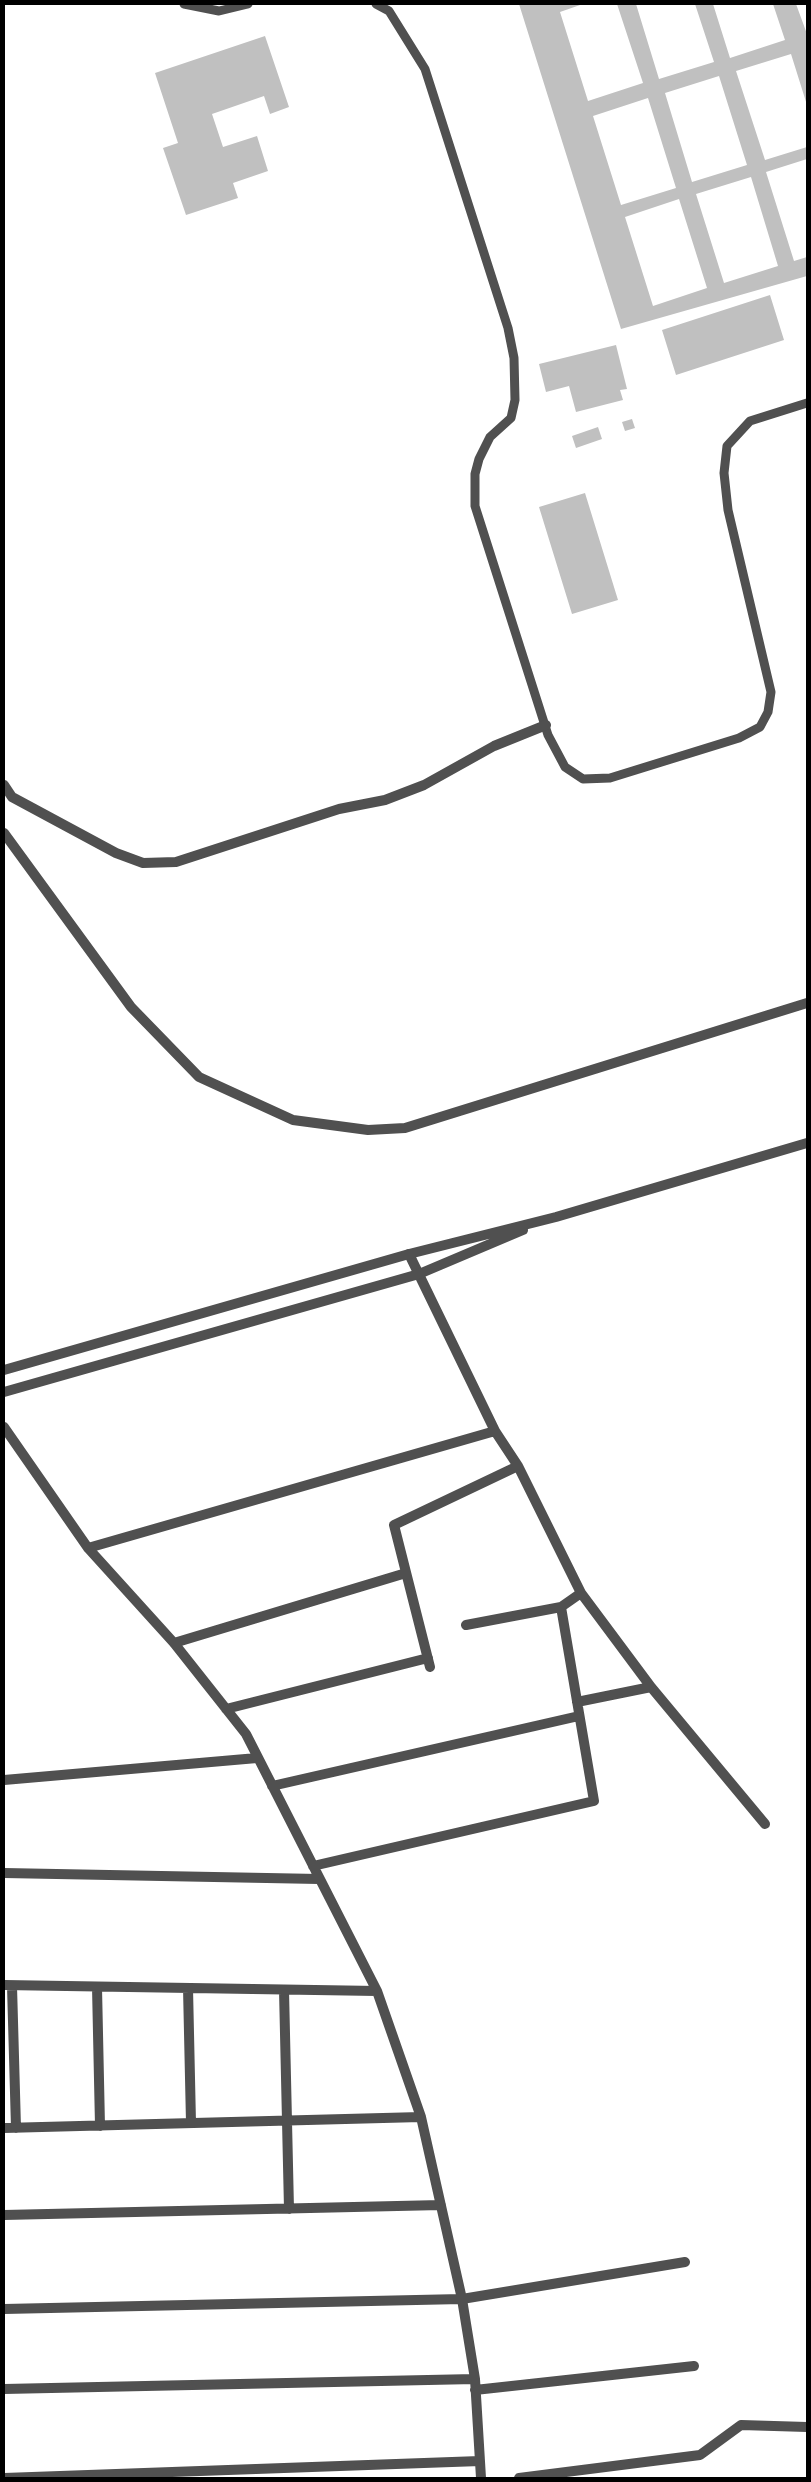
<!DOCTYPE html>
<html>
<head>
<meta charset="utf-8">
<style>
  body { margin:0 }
  #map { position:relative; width:811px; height:2482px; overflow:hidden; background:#fff; font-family:Signika,sans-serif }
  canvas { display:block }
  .frame { position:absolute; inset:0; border:5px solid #000; pointer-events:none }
</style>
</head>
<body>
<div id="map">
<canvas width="811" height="2482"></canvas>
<div class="frame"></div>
</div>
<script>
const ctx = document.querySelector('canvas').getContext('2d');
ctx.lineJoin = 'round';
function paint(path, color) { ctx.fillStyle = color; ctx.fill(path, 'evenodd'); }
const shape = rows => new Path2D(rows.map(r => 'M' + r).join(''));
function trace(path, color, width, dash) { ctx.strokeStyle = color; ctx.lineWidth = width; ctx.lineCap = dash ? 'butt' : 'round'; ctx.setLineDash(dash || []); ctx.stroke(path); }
paint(shape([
  [519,4,583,4,560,12,588,101,643,83,617,4,636,4,659,79,714,62,695,4,713,4,730,58,785,40,773,4,796,4,807,34,807,105,791,54,736,71,765,160,807,147,807,159,766,172,794,261,807,257,807,276,621,329],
  [719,76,747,165,692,182,665,93],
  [648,98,676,188,621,205,593,116],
  [751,177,778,266,724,283,696,194],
  [679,199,707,288,653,306,625,217],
  [265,36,289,107,270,114,264,96,212,114,223,147,257,136,268,171,233,183,238,198,186,215,163,148,178,143,155,73],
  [770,295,784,340,676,375,662,330],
  [616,345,627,389,620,390,623,400,576,412,569,386,546,392,539,364],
  [632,419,635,428,625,431,622,422],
  [598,427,602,439,576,448,572,436],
  [585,493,618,600,572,614,539,507]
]), '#c0c0c0');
trace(shape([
  [184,4,219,11,248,4],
  [376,4,389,11,425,69,508,328,514,358,515,400,511,418,490,437,479,459,475,474,475,506,548,735,565,767,583,779,610,778,739,738,760,727,768,712,771,692,728,510,724,473,727,446,750,421,807,403]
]), '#505050', 9);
trace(shape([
  [4,785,12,797,116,853,143,863,176,862,339,809,385,800,424,785,494,746,546,725],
  [4,833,131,1007,199,1077,293,1120,368,1130,405,1128,807,1003],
  [409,1254,495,1431,518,1466,581,1593,651,1687,765,1824],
  [4,1427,88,1548,174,1643,246,1734,377,1991,421,2117,462,2299,475,2379,481,2478],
  [88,1548,495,1431],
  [466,1625,561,1607,581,1593],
  [174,1643,406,1573],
  [430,1667,394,1525,518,1466],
  [577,1702,651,1687],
  [226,1709,428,1658],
  [4,1780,257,1758],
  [272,1786,579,1716],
  [313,1866,594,1801,561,1607],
  [4,1873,319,1879],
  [4,1985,377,1991],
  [12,1986,16,2128],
  [97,1987,100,2126],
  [188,1988,191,2123],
  [284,1990,289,2209],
  [4,2128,421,2117],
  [4,2215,441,2205],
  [4,2309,462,2299,685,2262],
  [4,2389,475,2379],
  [475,2390,694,2366],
  [4,2478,480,2461],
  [519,2478,700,2455,741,2425,807,2427]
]), '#505050', 10);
trace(shape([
  [4,1370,409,1254,556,1217,807,1143],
  [4,1392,419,1274,523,1230]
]), '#505050', 10);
</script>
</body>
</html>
